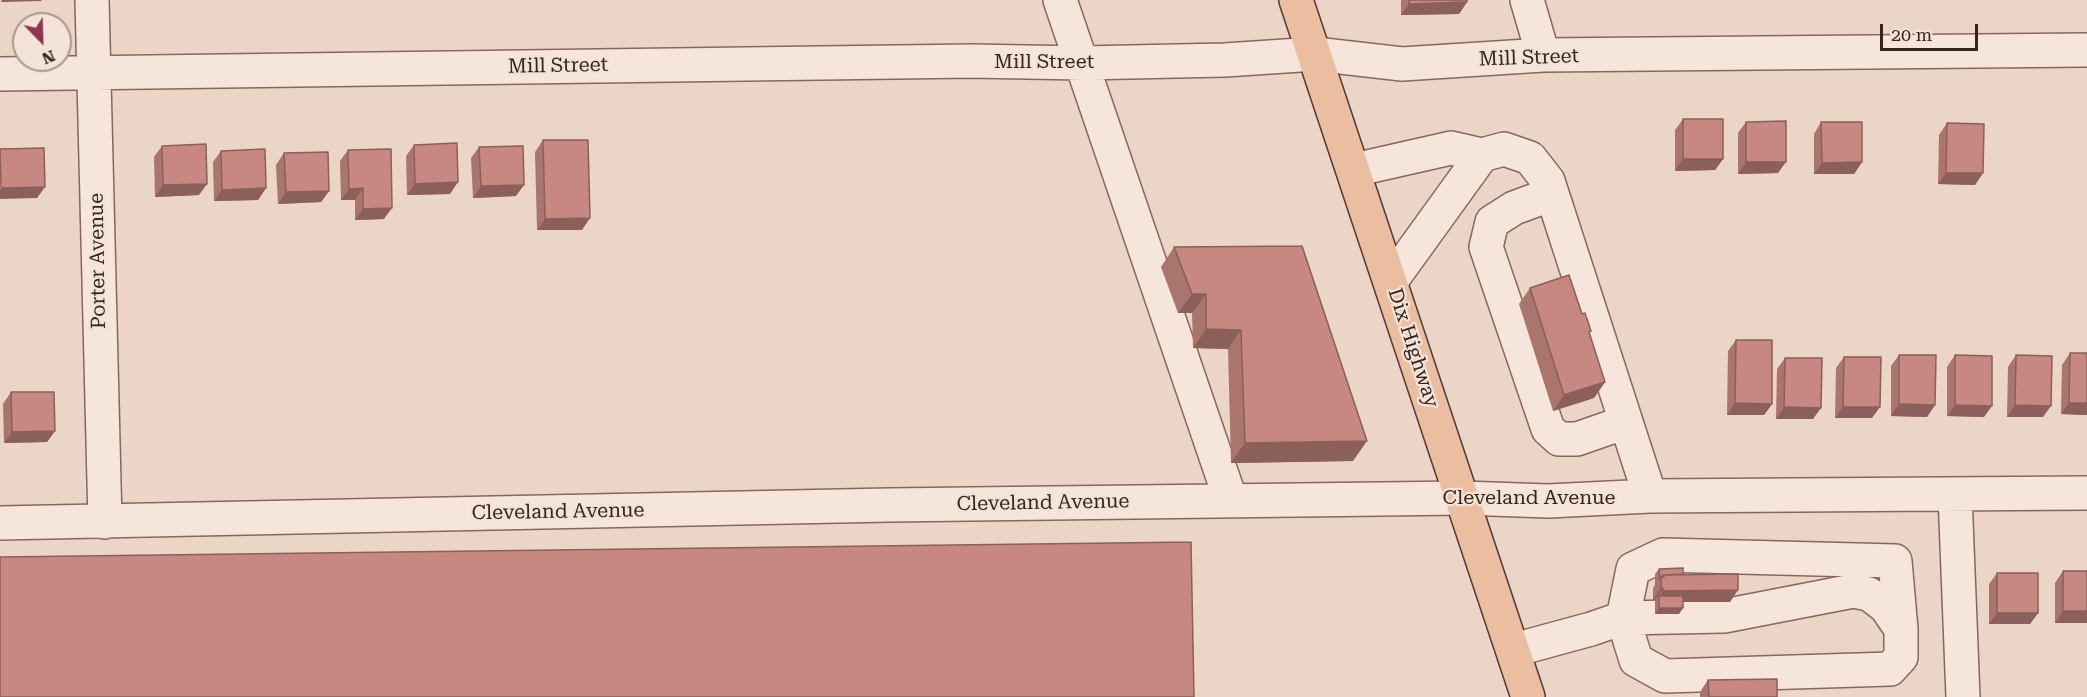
<!DOCTYPE html>
<html>
<head>
<meta charset="utf-8">
<style>
  body { margin:0 }
  #map { position:relative; width:2087px; height:697px; overflow:hidden; background:#ebd5c7; font-family:"Roboto Serif",serif }
  canvas { display:block }
  .north { position:absolute; left:12px; top:12px; width:60px; height:60px; box-sizing:border-box; background:#f3e2d6; border:2px solid #a8968d; border-radius:50%; rotate:157deg; font-size:16px; font-weight:700; line-height:24px; text-align:center; color:#372420 }
  .north::after { content:''; display:block; margin:auto; width:21px; height:27px; background:#903250; clip-path:polygon(50% 0,100% 100%,50% 72%,0 100%) }
  .scale { position:absolute; left:1880px; top:24px; width:98px; height:27px; box-sizing:border-box; border:3px solid #372420; border-top:0; padding-left:8px; font-size:18px; line-height:21px; white-space:nowrap; color:#372420; -webkit-text-stroke:4px #f3e2d6; paint-order:stroke }
</style>
</head>
<body>
<div id="map">
<canvas width="2087" height="697"></canvas>
<div class="north">N</div>
<div class="scale">20 m</div>
</div>
<script>
const ctx = document.querySelector('canvas').getContext('2d');
ctx.lineJoin = 'round';
const shape = rows => new Path2D(rows.map(r => 'M' + r).join(''));
function trace(path, color, width, dash) { ctx.strokeStyle = color; ctx.lineWidth = width; ctx.lineCap = dash ? 'butt' : 'round'; ctx.setLineDash(dash || []); ctx.stroke(path); }
function paint(path, color) { ctx.fillStyle = color; ctx.fill(path, 'evenodd'); }
function write(font, color, halo, rows, align = 'center') {
  ctx.font = font + ' "Roboto Serif",serif'; ctx.lineWidth = 4.5; ctx.setLineDash([]); ctx.textBaseline = 'middle'; ctx.strokeStyle = halo; ctx.fillStyle = color; for (const [text, x, y, turn = 0] of rows) {
    ctx.save(); ctx.translate(x, y); ctx.rotate((+turn || 0) * Math.PI / 180); ctx.textAlign = isNaN(turn) ? turn : align; if (halo) ctx.strokeText(text, 0, 0); ctx.fillText(text, 0, 0); ctx.restore();
  }
}
const minor = shape([
  [92,0,105,522],
  [1060,0,1231,501],
  [1527,0,1543,55],
  [0,74,971,61,1082,63,1225,60,1315,54,1402,64,1543,55,2087,50],
  [1354,170,1451,148,1482,155,1504,149,1530,158,1548,181,1650,496],
  [1552,194,1514,208,1492,222,1486,247,1548,429,1559,439,1577,439,1626,422],
  [1391,281,1482,155],
  [1955,495,1963,697],
  [0,523,889,505,1463,498,1548,501,1650,496,2087,493],
  [1663,555,1895,561,1901,629,1901,657,1890,669,1665,676,1636,660,1623,618,1633,569,1663,555],
  [1514,650,1591,629,1623,618,1724,616,1853,591,1869,594,1886,607,1901,629]
]);
const major = shape([
  [1296,0,1528,697]
]);
trace(minor, '#86675e', 36);
trace(major, '#543732', 36);
trace(minor, '#f6e5da', 33);
trace(major, '#ebbea2', 33);
paint(shape([
  [1401,0,1467,0,1467,2,1459,14,1401,15],
  [1683,119,1723,159,1715,170,1675,171,1675,130],
  [1746,122,1778,173,1738,174,1738,133],
  [1821,122,1862,162,1854,174,1814,174,1814,134],
  [1947,123,1983,173,1975,185,1938,184,1939,135],
  [543,140,582,230,537,230,535,152],
  [414,145,450,194,407,195,406,156],
  [162,146,199,195,155,197,154,157],
  [479,147,516,196,473,198,471,158],
  [348,150,384,219,355,220,355,200,341,200,340,161],
  [221,151,266,188,258,200,214,201,213,162],
  [284,153,329,191,321,202,278,204,276,165],
  [1174,247,1353,461,1231,463,1228,349,1193,348,1192,313,1178,313,1161,267],
  [1530,288,1582,314,1605,382,1594,398,1553,411,1519,304],
  [1736,340,1772,404,1764,415,1727,415,1728,351],
  [2070,353,2087,353,2087,415,2061,414,2062,365],
  [1899,355,1935,405,1927,417,1891,416,1891,366],
  [1955,355,1984,417,1947,416,1947,367],
  [2016,355,2043,417,2007,417,2008,367],
  [1844,357,1872,418,1835,418,1836,368],
  [1785,358,1813,419,1776,419,1777,369],
  [11,392,55,431,47,442,4,443,3,404],
  [1659,569,1683,574,1730,602,1683,602,1679,614,1655,614,1655,600,1653,600,1653,588,1655,585,1655,574],
  [2063,571,2087,623,2055,623,2055,583],
  [1997,573,2038,613,2030,624,1989,624,1989,584],
  [1708,680,1777,697,1700,697,1700,692]
]), '#aa756e');
paint(shape([
  [2,0,42,0,41,1,1,2],
  [1467,2,1459,14,1401,15,1409,4],
  [1683,159,1723,159,1715,170,1675,171],
  [1746,162,1786,162,1778,173,1738,174],
  [1862,162,1854,174,1814,174,1822,163],
  [1946,173,1983,173,1975,185,1938,184],
  [458,182,450,194,407,195,415,184],
  [207,184,199,195,155,197,163,185],
  [524,185,516,196,473,198,481,186],
  [45,187,37,198,0,199,0,190,1,188],
  [266,188,258,200,214,201,222,190],
  [363,188,355,200,341,200,349,189],
  [329,191,321,202,278,204,286,192],
  [392,208,384,219,355,220,363,209],
  [590,218,582,230,537,230,545,219],
  [1192,294,1206,294,1192,313,1178,313],
  [1206,329,1241,330,1228,349,1193,348],
  [1605,382,1594,398,1553,411,1564,395],
  [1735,403,1772,404,1764,415,1727,415],
  [2069,403,2087,403,2087,415,2061,414],
  [1899,404,1935,405,1927,417,1891,416],
  [1955,405,1992,406,1984,417,1947,416],
  [2015,405,2051,406,2043,417,2007,417],
  [1784,407,1821,408,1813,419,1776,419],
  [1843,407,1880,407,1872,418,1835,418],
  [55,431,47,442,4,443,12,432],
  [1367,441,1353,461,1231,463,1245,443],
  [1661,588,1663,588,1655,600,1653,600],
  [1738,590,1730,602,1659,602,1659,596,1663,591],
  [1659,608,1683,608,1679,614,1655,614],
  [2063,611,2087,611,2087,623,2055,623],
  [1997,613,2038,613,2030,624,1989,624]
]), '#8b5f5a');
const building = shape([
  [1409,0,1467,0,1467,2,1409,4,1409,0],
  [1683,119,1723,119,1723,159,1683,159,1683,119],
  [1786,121,1786,162,1746,162,1746,122,1786,121],
  [1821,122,1862,122,1862,162,1822,163,1821,122],
  [1947,123,1984,124,1983,173,1946,173,1947,123],
  [543,140,588,140,590,218,545,219,543,140],
  [457,143,458,182,415,184,414,145,457,143],
  [206,144,207,184,163,185,162,146,206,144],
  [523,146,524,185,481,186,479,147,523,146],
  [44,148,45,187,1,188,0,149,44,148],
  [265,149,266,188,222,190,221,151,265,149],
  [391,149,392,208,363,209,363,188,349,189,348,150,391,149],
  [328,152,329,191,286,192,284,153,328,152],
  [1302,246,1367,441,1245,443,1241,330,1206,329,1206,294,1192,294,1174,247,1302,246],
  [1569,275,1582,314,1585,313,1591,331,1589,332,1605,382,1564,395,1530,288,1569,275],
  [1736,340,1772,340,1772,404,1735,403,1736,340],
  [2070,353,2087,353,2087,403,2069,403,2070,353],
  [1899,355,1936,355,1935,405,1899,404,1899,355],
  [1955,355,1992,356,1992,406,1955,405,1955,355],
  [2016,355,2052,356,2051,406,2015,405,2016,355],
  [1844,357,1881,357,1880,407,1843,407,1844,357],
  [1785,358,1822,358,1821,408,1784,407,1785,358],
  [11,392,54,392,55,431,12,432,11,392],
  [1191,542,1194,697,0,697,0,557,1191,542],
  [1683,568,1683,574,1663,575,1660,579,1659,569,1683,568],
  [2063,571,2087,571,2087,611,2063,611,2063,571],
  [1997,573,2038,573,2038,613,1997,613,1997,573],
  [1738,574,1738,590,1663,591,1663,588,1661,588,1661,577,1664,577,1663,575,1738,574],
  [1659,596,1683,596,1683,608,1659,608,1659,596],
  [1777,679,1777,697,1709,697,1708,680,1777,679]
]);
paint(building, '#c68880');
trace(building, '#8b5f5a', 1.5);
write('20px', '#372420', '#f3e2d6', [
  ["Mill Street",1529,58,-2],
  ["Mill Street",1044,62],
  ["Mill Street",558,66,-1],
  ["Porter Avenue",98,261,-91],
  ["Dix Highway",1413,348,72],
  ["Cleveland Avenue",1529,498],
  ["Cleveland Avenue",1043,503,-1],
  ["Cleveland Avenue",558,512,-1]
]);
</script>
</body>
</html>
